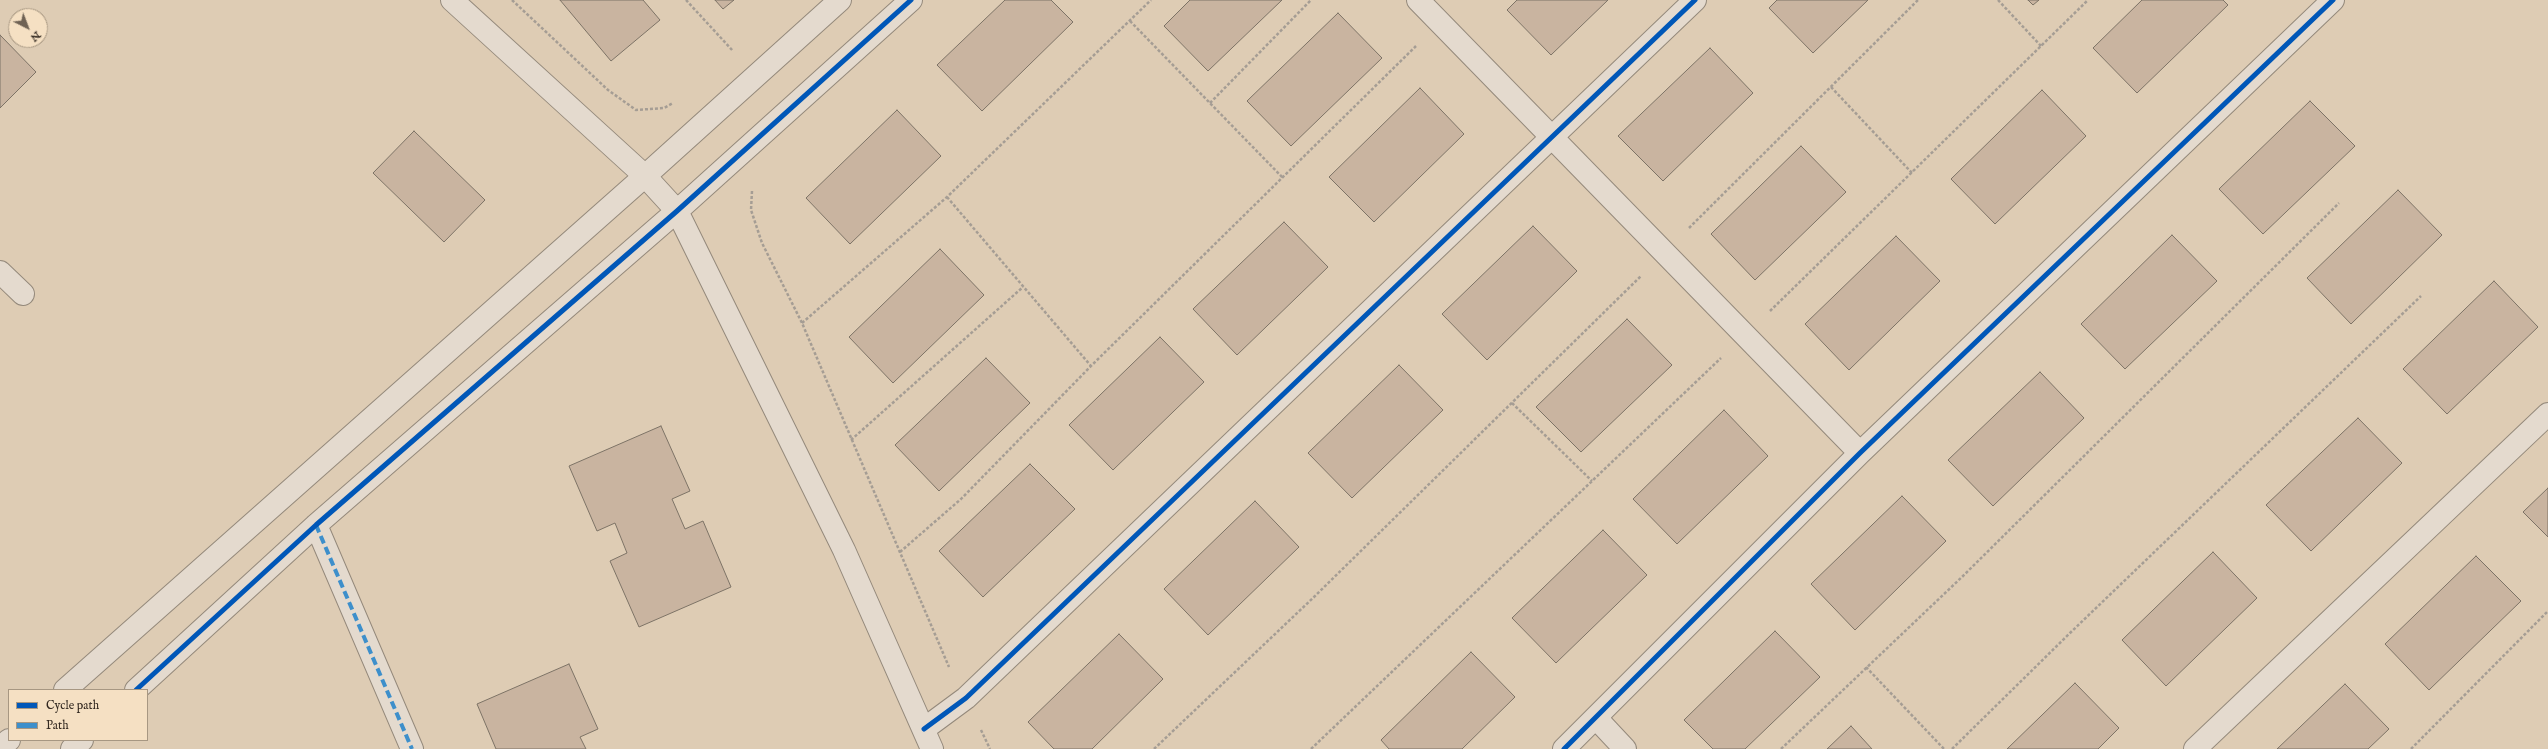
<!DOCTYPE html>
<html>
<head>
<meta charset="utf-8">
<style>
  body { margin:0 }
  #map { position:relative; width:2548px; height:749px; overflow:hidden; background:#deccb4; font-family:"IM FELL English",serif }
  canvas { display:block }
  .legend { position:absolute; left:8px; top:689px; width:140px; height:52px; box-sizing:border-box; background:#f5e0c3; border:1px solid #a79782; margin:0; padding:5px 7px; list-style:none; font-size:12px; color:#332921 }
  .legend li { display:flex; align-items:center; gap:8px; height:20px }
  .legend b { width:20px; border:1px solid #a79782 }
  .north { position:absolute; left:8px; top:8px; width:40px; height:40px; box-sizing:border-box; background:#f5e0c3; border:1px solid #a79782; border-radius:50%; rotate:138deg; font-size:11px; font-weight:700; line-height:16px; text-align:center; color:#332921 }
  .north::after { content:''; display:block; margin:auto; width:14px; height:18px; background:#6f6254; clip-path:polygon(50% 0,100% 100%,50% 72%,0 100%) }
</style>
</head>
<body>
<div id="map">
<canvas width="2548" height="749"></canvas>
<ul class="legend">
<li><b style="height:5px;background:#0057b8"></b>Cycle path</li>
<li><b style="height:5px;background:#3d8fcb"></b>Path</li>
</ul>
<div class="north">N</div>
</div>
<script>
const ctx = document.querySelector('canvas').getContext('2d');
ctx.lineJoin = 'round';
function paint(path, color) { ctx.fillStyle = color; ctx.fill(path, 'evenodd'); }
const shape = rows => new Path2D(rows.map(r => 'M' + r).join(''));
function trace(path, color, width, dash) { ctx.strokeStyle = color; ctx.lineWidth = width; ctx.lineCap = dash ? 'butt' : 'round'; ctx.setLineDash(dash || []); ctx.stroke(path); }
const building = shape([
  [560,0,643,0,660,20,611,61,560,0],
  [715,0,734,0,723,9,715,0],
  [1005,0,1051,0,1073,22,982,111,937,65,1005,0],
  [1190,0,1282,0,1208,71,1164,26,1190,0],
  [1517,0,1608,0,1551,55,1507,10,1517,0],
  [1777,0,1868,0,1813,53,1769,8,1777,0],
  [2028,0,2039,0,2033,5,2028,0],
  [2142,0,2223,0,2228,5,2137,93,2093,48,2142,0],
  [1338,13,1382,58,1291,146,1247,101,1338,13],
  [0,35,36,72,0,108,0,35],
  [1710,48,1753,93,1663,181,1618,136,1710,48],
  [1420,88,1464,134,1374,222,1329,177,1420,88],
  [2042,90,2086,136,1995,224,1951,179,2042,90],
  [2310,101,2355,146,2263,234,2219,189,2310,101],
  [897,110,941,156,850,244,806,198,897,110],
  [414,131,485,200,444,242,373,173,414,131],
  [1801,146,1846,192,1755,280,1711,234,1801,146],
  [2398,190,2442,235,2351,324,2307,278,2398,190],
  [1284,222,1328,267,1237,355,1193,309,1284,222],
  [1533,226,1577,271,1487,360,1442,314,1533,226],
  [2172,235,2217,281,2125,369,2081,324,2172,235],
  [1896,236,1940,281,1849,370,1805,324,1896,236],
  [940,249,984,295,893,383,849,337,940,249],
  [2494,281,2538,327,2447,414,2403,369,2494,281],
  [1627,319,1672,365,1581,452,1536,407,1627,319],
  [1160,337,1204,382,1113,470,1069,425,1160,337],
  [986,358,1030,403,939,491,895,445,986,358],
  [1399,365,1443,410,1352,498,1308,453,1399,365],
  [2040,372,2084,418,1993,506,1948,460,2040,372],
  [1724,410,1768,456,1677,544,1633,499,1724,410],
  [2358,418,2402,463,2311,551,2266,505,2358,418],
  [661,426,690,491,672,499,685,529,703,521,731,587,639,627,610,561,627,553,615,523,597,531,569,466,661,426],
  [1030,464,1075,509,983,597,939,551,1030,464],
  [2548,488,2548,537,2523,512,2548,488],
  [1902,496,1946,541,1855,630,1811,584,1902,496],
  [1255,501,1299,547,1208,635,1164,589,1255,501],
  [1603,530,1647,575,1556,663,1512,618,1603,530],
  [2213,552,2257,598,2166,686,2122,640,2213,552],
  [2476,556,2521,601,2429,690,2385,644,2476,556],
  [1775,631,1820,677,1745,749,1713,749,1684,720,1775,631],
  [1119,634,1163,679,1092,749,1054,749,1028,722,1119,634],
  [1471,652,1515,697,1462,749,1389,749,1381,740,1471,652],
  [569,664,598,729,580,737,586,749,496,749,477,704,569,664],
  [2075,683,2119,728,2098,749,2007,749,2075,683],
  [2345,684,2389,729,2368,749,2277,749,2345,684],
  [1851,726,1872,749,1827,749,1851,726]
]);
paint(building, '#c9b4a0');
trace(building, '#7d7366', 1);
const minor = shape([
  [452,0,645,176,677,211,844,550,932,749],
  [1418,0,1860,453],
  [0,272,23,294],
  [316,525,412,749],
  [65,690,645,176,840,0],
  [136,690,316,525,677,211,911,0],
  [1596,718,1625,749],
  [924,729,966,698,1695,0],
  [0,748,9,740],
  [72,749,82,740],
  [1564,749,1860,453,2333,0],
  [2195,749,2548,414]
]);
trace(minor, '#94897b', 24);
trace(shape([
  [512,0,608,90,636,110,664,108,673,103],
  [686,0,733,51],
  [1998,0,2041,46],
  [1130,21,1283,178],
  [1831,87,1912,173],
  [1210,103,1311,0],
  [752,191,751,210,762,243,802,323,949,667],
  [947,197,1091,366],
  [1689,228,1918,0],
  [1770,311,2088,0],
  [802,323,947,197,1151,0],
  [1512,403,1592,481],
  [851,440,1023,287],
  [900,552,961,499,1091,366,1416,46],
  [1866,667,1944,749],
  [981,730,990,749],
  [1154,749,1314,597,1641,276],
  [1311,749,1721,358],
  [1781,749,1963,576,2339,203],
  [1952,749,2070,633,2421,296],
  [2411,749,2548,611]
]), '#a59d94', 2.5, [3, 2]);
trace(minor, '#e4dace', 22);
trace(shape([
  [316,525,412,749]
]), '#3d8fcb', 4, [8, 4]);
trace(shape([
  [136,690,316,525,677,211,911,0],
  [924,729,966,698,1695,0],
  [1564,749,1860,453,2333,0]
]), '#0057b8', 5);
</script>
</body>
</html>
